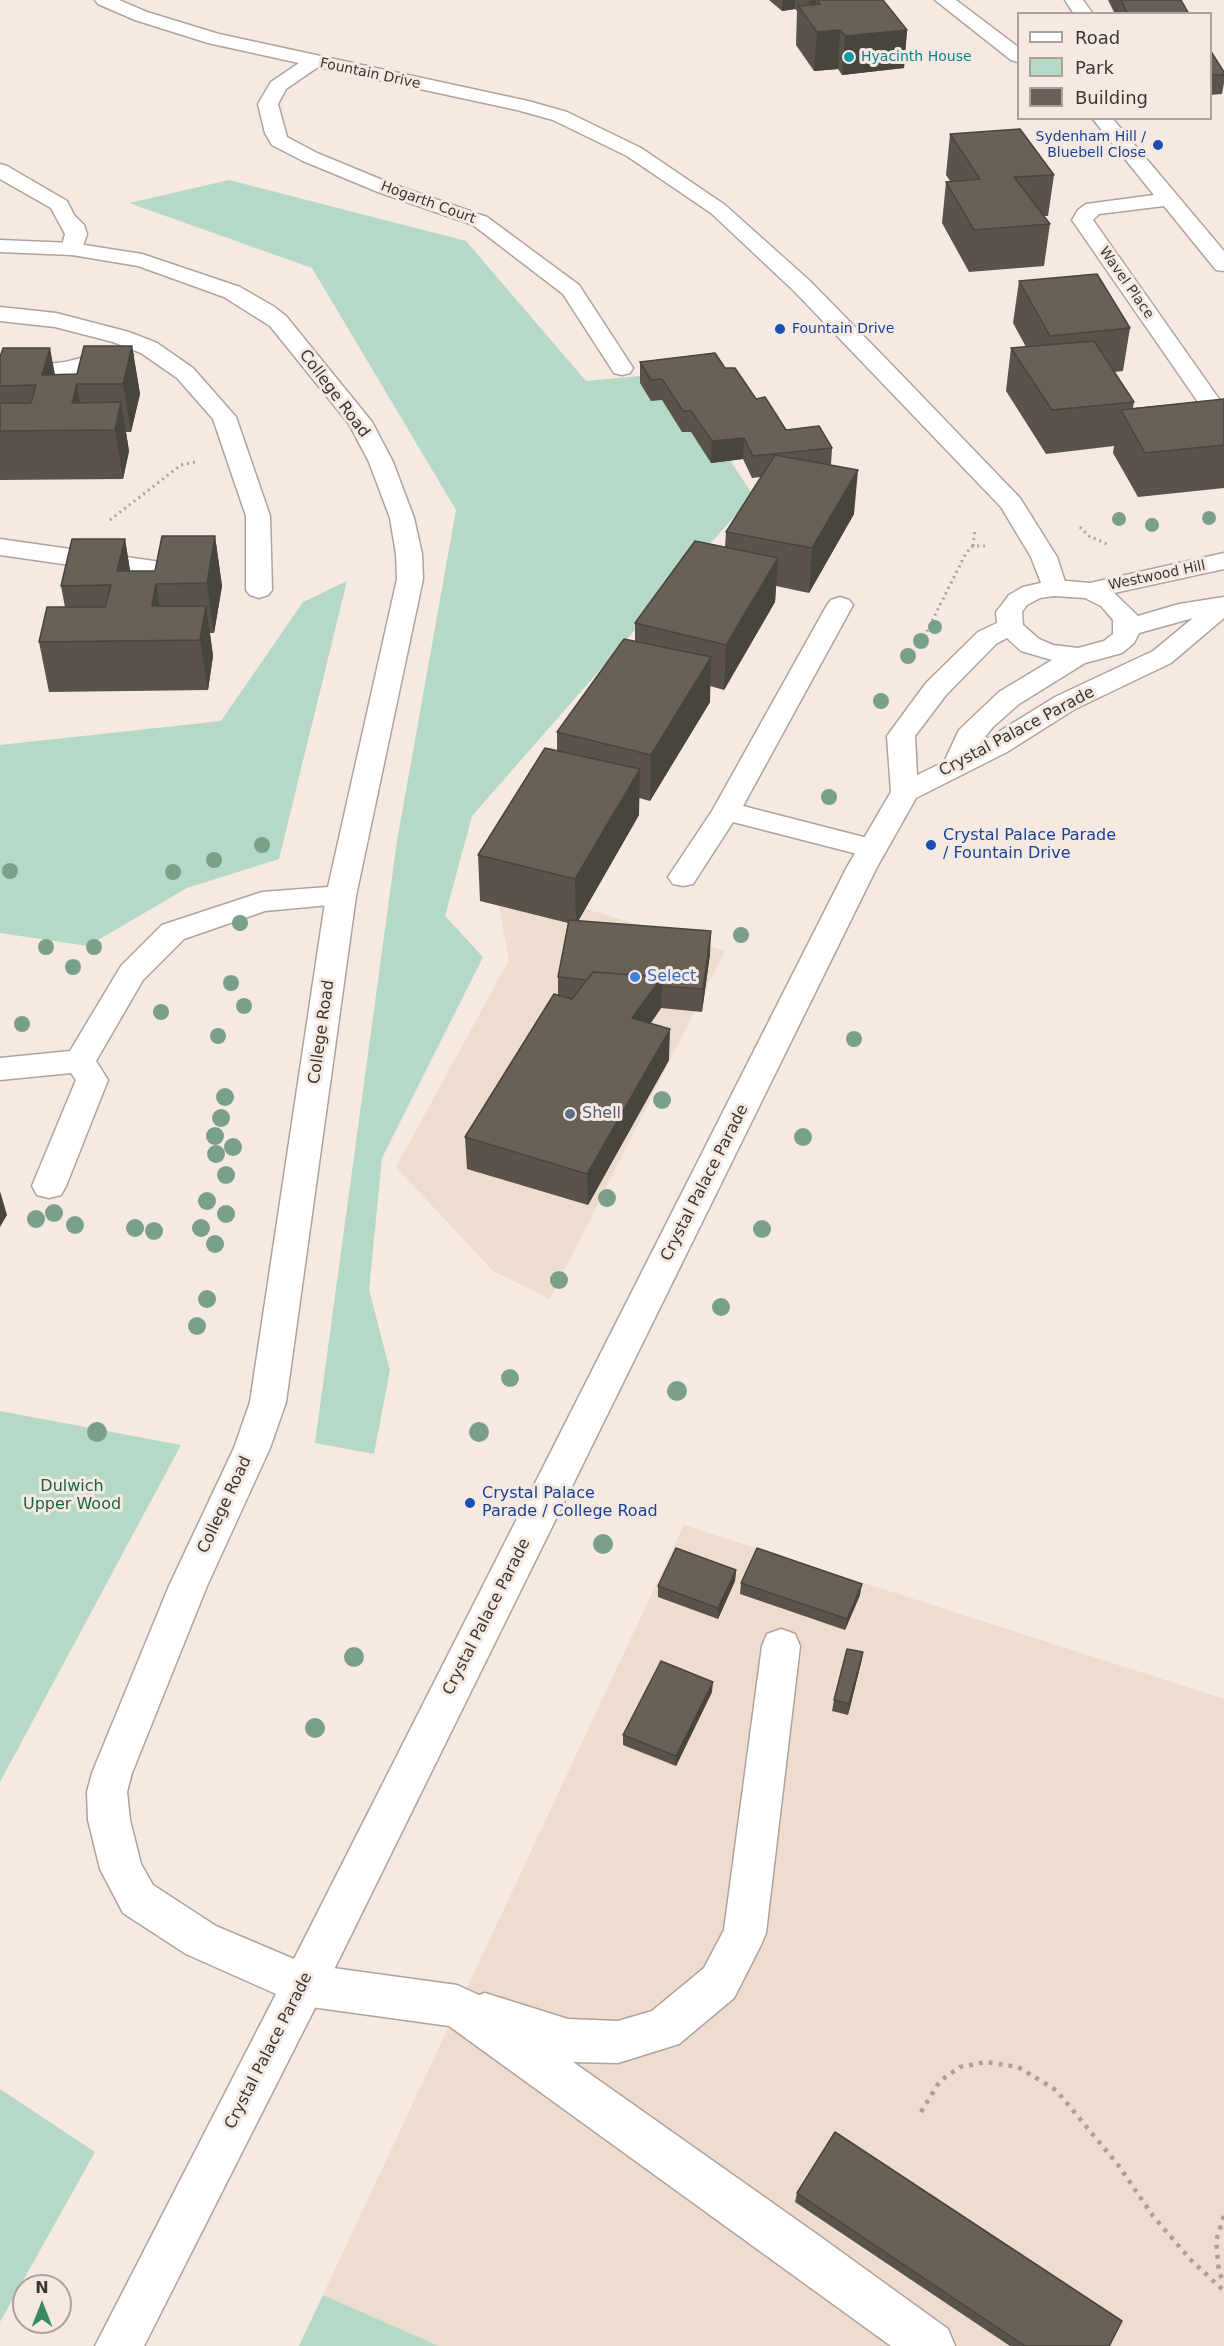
<!DOCTYPE html>
<html>
<head>
<meta charset="utf-8">
<style>
  body { margin:0 }
  #map { position:relative; width:1224px; height:2346px; overflow:hidden; background:#f5e9e1; font-family:"DejaVu Sans",sans-serif }
  canvas { display:block }
  .legend { position:absolute; left:1017px; top:12px; width:195px; height:108px; box-sizing:border-box; background:#f5e9e1; border:2px solid #aba29b; margin:0; padding:8px 10px; list-style:none; font-size:18px; color:#3b3733 }
  .legend li { display:flex; align-items:center; gap:12px; height:30px }
  .legend b { width:30px; border:2px solid #aba29b }
  .north { position:absolute; left:12px; top:2274px; width:60px; height:60px; box-sizing:border-box; background:#f5e9e1; border:2px solid #aba29b; border-radius:50%; rotate:0deg; font-size:16px; font-weight:700; line-height:24px; text-align:center; color:#3b3733 }
  .north::after { content:''; display:block; margin:auto; width:21px; height:27px; background:#388b5d; clip-path:polygon(50% 0,100% 100%,50% 72%,0 100%) }
</style>
</head>
<body>
<div id="map">
<canvas width="1224" height="2346"></canvas>
<ul class="legend">
<li><b style="height:8px;background:#fff"></b>Road</li>
<li><b style="height:16px;background:#b6d9c7"></b>Park</li>
<li><b style="height:16px;background:#686158"></b>Building</li>
</ul>
<div class="north">N</div>
</div>
<script>
const ctx = document.querySelector('canvas').getContext('2d');
ctx.lineJoin = 'round';
function paint(path, color) { ctx.fillStyle = color; ctx.fill(path, 'evenodd'); }
const shape = rows => new Path2D(rows.map(r => 'M' + r).join(''));
function trace(path, color, width, dash) { ctx.strokeStyle = color; ctx.lineWidth = width; ctx.lineCap = dash ? 'butt' : 'round'; ctx.setLineDash(dash || []); ctx.stroke(path); }
function write(font, color, halo, rows, align = 'center') {
  ctx.font = font + ' "DejaVu Sans",sans-serif'; ctx.lineWidth = 6; ctx.setLineDash([]); ctx.textBaseline = 'middle'; ctx.strokeStyle = halo; ctx.fillStyle = color; for (const [text, x, y, turn = 0] of rows) {
    ctx.save(); ctx.translate(x, y); ctx.rotate((+turn || 0) * Math.PI / 180); ctx.textAlign = isNaN(turn) ? turn : align; if (halo) ctx.strokeText(text, 0, 0); ctx.fillText(text, 0, 0); ctx.restore();
  }
}
paint(shape([
  [494,881,725,951,550,1299,493,1271,396,1167,509,960],
  [684,1525,1224,1699,1224,2346,439,2346,323,2295]
]), '#eedccf');
paint(shape([
  [229,180,466,241,586,381,672,373,753,495,472,816,445,916,483,957,382,1158,369,1290,390,1370,374,1454,315,1443,397,841,456,510,312,268,129,203],
  [347,581,279,859,187,888,88,946,0,933,0,745,221,721,303,602],
  [0,1411,181,1445,0,1782],
  [0,2089,95,2152,0,2322],
  [323,2295,439,2346,299,2346]
]), '#b6d9c7');
const minor = shape([
  [95,0,119,0,147,12,219,34,528,101,567,112,641,148,725,205,810,281,893,366,1020,498,1057,557,1067,588,1063,593,1054,596,1045,593,1031,557,1001,507,794,291,711,213,627,156,553,120,517,110,318,67,286,89,278,104,287,137,317,153,392,184,487,217,579,285,633,368,630,373,622,375,614,373,563,294,473,225,378,192,303,161,272,145,265,133,258,104,271,82,299,63,208,43,135,20,98,4,95,0],
  [935,0,956,0,1018,47,1018,62,1011,60,935,0],
  [1065,0,1083,0,1093,14,1074,14,1065,0],
  [1092,118,1112,118,1224,251,1224,271,1216,270,1164,206,1099,214,1093,220,1224,406,1224,430,1216,428,1072,220,1078,210,1086,204,1154,195,1092,118],
  [0,164,7,166,67,201,74,215,84,225,87,234,80,254,72,255,64,254,61,249,65,234,51,208,0,179,0,164],
  [0,307,56,313,129,332,157,343,193,368,236,417,270,516,272,590,268,595,259,598,250,595,246,590,246,516,213,419,177,378,141,353,113,342,55,327,0,321,0,307],
  [122,348,130,350,133,355,130,360,65,376,0,384,0,370,65,362,122,348],
  [0,539,154,561,163,564,167,569,163,574,154,577,0,555,0,539],
  [840,597,849,600,853,605,743,806,883,842,887,849,883,856,873,858,733,822,693,884,683,886,673,884,668,877,712,811,827,605,831,600,840,597],
  [341,886,351,889,356,896,351,903,265,911,184,939,143,980,96,1061,108,1080,66,1186,61,1195,49,1198,37,1195,32,1186,76,1080,71,1073,0,1080,0,1058,70,1051,121,966,162,925,262,892,341,886],
  [781,1629,795,1634,800,1646,766,1933,760,1947,734,1998,679,2044,618,2063,573,2062,818,2235,948,2329,955,2346,891,2346,449,2026,304,2006,289,2000,282,1985,289,1970,304,1964,457,1985,479,1995,485,1993,568,2019,618,2021,652,2011,704,1968,724,1930,762,1646,767,1634,781,1629]
]);
const major = shape([
  [0,240,72,243,142,254,240,287,273,306,286,316,372,422,393,462,414,518,422,554,423,579,356,896,286,1402,270,1448,207,1586,132,1773,127,1792,130,1820,141,1864,153,1885,216,1926,294,1959,847,867,891,792,887,736,926,683,978,632,997,623,996,612,1000,607,1009,595,1023,587,1054,580,1090,583,1224,553,1224,569,1114,593,1138,616,1179,604,1224,597,1224,618,1171,663,1075,709,1007,752,916,798,877,867,319,2000,144,2346,95,2346,276,1994,186,1954,123,1913,100,1869,88,1820,87,1792,92,1773,169,1586,234,1448,250,1402,326,896,397,579,396,554,390,518,369,462,349,424,270,326,224,297,138,266,72,255,0,252,0,240],
  [1054,596,1085,598,1101,606,1113,620,1113,634,1104,641,1078,648,1053,645,1039,639,1023,625,1022,612,1027,605,1040,598,1054,596],
  [1193,618,1153,651,1055,697,979,744,993,727,1019,704,1085,663,1122,653,1134,643,1139,633,1193,618],
  [1007,638,1021,651,1052,660,999,692,959,730,944,762,917,775,915,736,946,695,996,644,1007,638]
]);
trace(minor, '#afa39c', 3);
trace(major, '#afa39c', 3);
trace(shape([
  [110,520,181,465,195,462],
  [1080,527,1089,536,1107,544],
  [973,546,975,529],
  [924,637,966,553,973,546,985,546]
]), '#aaa19b', 3, [2, 4]);
trace(shape([
  [921,2112,940,2081,960,2067,986,2062,1018,2067,1056,2090,1119,2166,1153,2216,1190,2259,1224,2291],
  [1224,2216,1216,2241,1219,2272,1224,2283]
]), '#aaa19b', 4.5, [4, 6]);
paint(minor, '#fff');
paint(major, '#fff');
ctx.fillStyle = '#7aa08c';
for (const [x, y, r] of [
  [1209,518,7],
  [1119,519,7],
  [1152,525,7],
  [935,627,7],
  [921,641,8],
  [908,656,8],
  [881,701,8],
  [829,797,8],
  [262,845,8],
  [214,860,8],
  [10,871,8],
  [173,872,8],
  [240,923,8],
  [741,935,8],
  [46,947,8],
  [94,947,8],
  [73,967,8],
  [231,983,8],
  [244,1006,8],
  [161,1012,8],
  [22,1024,8],
  [218,1036,8],
  [854,1039,8],
  [225,1097,9],
  [662,1100,9],
  [221,1118,9],
  [215,1136,9],
  [803,1137,9],
  [233,1147,9],
  [216,1154,9],
  [226,1175,9],
  [607,1198,9],
  [207,1201,9],
  [54,1213,9],
  [226,1214,9],
  [36,1219,9],
  [75,1225,9],
  [135,1228,9],
  [201,1228,9],
  [762,1229,9],
  [154,1231,9],
  [215,1244,9],
  [559,1280,9],
  [207,1299,9],
  [721,1307,9],
  [197,1326,9],
  [510,1378,9],
  [677,1391,10],
  [97,1432,10],
  [479,1432,10],
  [603,1544,10],
  [354,1657,10],
  [315,1728,10]
]) { ctx.beginPath(); ctx.arc(x, y, r, 0, 2 * Math.PI); ctx.fill(); }
paint(shape([
  [769,0,883,0,907,30,904,68,842,75,838,69,814,71,796,45,797,11,795,9,782,11],
  [1108,0,1181,0,1189,14,1115,14],
  [1210,50,1224,72,1224,83,1222,94,1210,95],
  [950,134,1054,175,1048,216,1043,216,1050,224,1044,266,969,272,942,223,946,182,950,181,946,175],
  [1019,281,1130,328,1123,371,1114,372,1134,402,1133,408,1224,399,1224,488,1138,497,1113,453,1114,446,1046,454,1006,391,1011,348,1026,347,1013,323],
  [132,346,140,394,131,432,126,432,129,451,123,479,0,480,0,357,55,374,77,374],
  [640,362,725,368,756,399,786,430,832,448,831,465,854,514,809,593,776,586,775,602,724,690,710,686,710,702,650,801,639,798,639,815,578,921,710,954,702,1012,661,1008,651,1023,669,1060,588,1205,467,1169,465,1137,558,995,558,977,568,923,480,901,478,855,557,750,557,732,635,641,635,623,725,547,726,532,761,477,752,478,743,459,711,463,691,432,682,432,662,400,651,401,640,383],
  [215,536,222,586,214,633,210,633,213,656,208,690,49,692,39,642,65,607,61,586,125,539,130,571,155,571],
  [736,1570,735,1581,718,1619,658,1597,658,1586],
  [741,1583,860,1595,845,1630,740,1594],
  [863,1652,861,1663,848,1715,832,1711,834,1700],
  [712,1692,676,1766,623,1745,623,1735],
  [797,2193,1122,2321,1110,2346,1010,2346,795,2202]
]), '#59534c');
paint(shape([
  [783,0,795,0,795,9,782,11],
  [816,0,815,19,808,20,809,1],
  [840,30,838,69,814,71,817,32],
  [907,30,904,68,842,75,845,36],
  [132,346,140,394,131,432,123,384],
  [50,348,59,396,42,375],
  [77,384,85,431,72,403],
  [121,402,129,451,123,479,115,430],
  [744,438,743,459,711,463,712,441],
  [858,470,854,514,809,593,812,548],
  [215,536,222,586,214,633,207,583],
  [125,539,133,589,117,571],
  [778,558,775,602,724,690,726,645],
  [156,584,164,634,152,606],
  [206,606,213,656,208,690,200,640],
  [711,657,710,702,650,801,651,755],
  [640,769,639,815,576,925,575,879],
  [711,931,710,954,702,1012,703,989],
  [662,977,661,1008,632,1049,632,1018],
  [670,1029,669,1060,588,1205,587,1174],
  [0,1191,7,1215,0,1227],
  [736,1570,735,1581,718,1619,718,1608],
  [862,1584,860,1595,845,1630,847,1619],
  [863,1652,861,1663,848,1715,849,1704],
  [713,1682,712,1692,676,1766,676,1756]
]), '#49443e');
const building = shape([
  [817,0,883,0,907,30,845,36,840,30,817,32,798,6,820,4,817,0],
  [1121,0,1181,0,1189,14,1128,14,1121,0],
  [1210,50,1224,72,1224,75,1210,75,1210,50],
  [1020,129,1054,175,1014,177,1050,224,974,230,946,182,980,179,950,134,1020,129],
  [1097,274,1130,328,1050,336,1019,281,1097,274],
  [1094,341,1134,402,1052,410,1011,348,1094,341],
  [84,346,132,346,123,384,77,384,72,403,121,402,115,430,0,431,0,403,31,403,36,385,0,386,0,357,3,348,50,348,42,375,77,374,84,346],
  [715,353,725,368,735,368,756,399,765,397,786,430,819,426,832,448,753,456,744,438,712,441,691,411,683,411,662,379,651,380,640,362,715,353],
  [1224,399,1224,445,1145,453,1121,410,1224,399],
  [775,455,858,470,812,548,726,532,775,455],
  [162,536,215,536,207,583,156,584,152,606,206,606,200,640,39,642,47,607,105,607,111,585,61,586,72,539,125,539,117,571,155,571,162,536],
  [695,541,778,558,726,645,635,623,695,541],
  [624,639,711,657,651,755,557,732,624,639],
  [545,748,640,769,575,879,478,855,545,748],
  [569,920,711,931,703,989,662,986,662,977,593,972,587,980,558,977,569,920],
  [593,972,662,977,632,1018,670,1029,587,1174,465,1137,554,994,572,999,593,972],
  [676,1548,736,1570,718,1608,658,1586,676,1548],
  [757,1548,862,1584,847,1619,741,1583,757,1548],
  [847,1649,863,1652,849,1704,834,1700,847,1649],
  [661,1661,713,1682,676,1756,623,1735,661,1661],
  [835,2132,1122,2321,1109,2346,1025,2346,797,2193,835,2132]
]);
paint(building, '#686158');
trace(building, '#49443e', 1.5);
for (const [x, y, r, color] of [
  [849,57,6,"#0f9aa8"],
  [1158,145,6,"#1a4fb4"],
  [780,329,6,"#1a4fb4"],
  [931,845,6,"#1a4fb4"],
  [635,977,6,"#3f7fe0"],
  [570,1114,6,"#5c6f8a"],
  [470,1503,6,"#1a4fb4"]
]) { const dot = new Path2D(); dot.arc(x, y, r, 0, 2 * Math.PI); ctx.fillStyle = color; ctx.fill(dot); trace(dot, '#f5e9e1', 2); }
write('14px', '#0d838f', '#f5e9e1', [
  ["Hyacinth House",861,57]
], 'left');
write('14px', '#3b3733', '#f5e9e1', [
  ["Fountain Drive",370,74,12],
  ["Hogarth Court",428,203,20],
  ["Wavel Place",1126,283,55],
  ["Westwood Hill",1157,576,-12]
]);
write('14px', '#164399', '#f5e9e1', [
  ["Sydenham Hill /",1146,137],
  ["Bluebell Close",1146,153],
  ["Fountain Drive",792,329,"left"]
], 'right');
write('16px', '#3b3733', '#f5e9e1', [
  ["College Road",334,394,53],
  ["Crystal Palace Parade",1017,732,-28],
  ["College Road",322,1032,-82],
  ["Crystal Palace Parade",705,1183,-63],
  ["College Road",225,1505,-65],
  ["Crystal Palace Parade",487,1617,-63],
  ["Crystal Palace Parade",269,2051,-63]
]);
write('16px', '#164399', '#f5e9e1', [
  ["Crystal Palace Parade",943,836],
  ["/ Fountain Drive",943,854],
  ["Crystal Palace",482,1494],
  ["Parade / College Road",482,1512]
], 'left');
write('16px', '#366cbe', '#f5e9e1', [
  ["Select",647,977]
], 'left');
write('16px', '#4e5e75', '#f5e9e1', [
  ["Shell",582,1114]
], 'left');
write('16px', '#166447', '#f5e9e1', [
  ["Dulwich",72,1487],
  ["Upper Wood",72,1505]
]);
</script>
</body>
</html>
